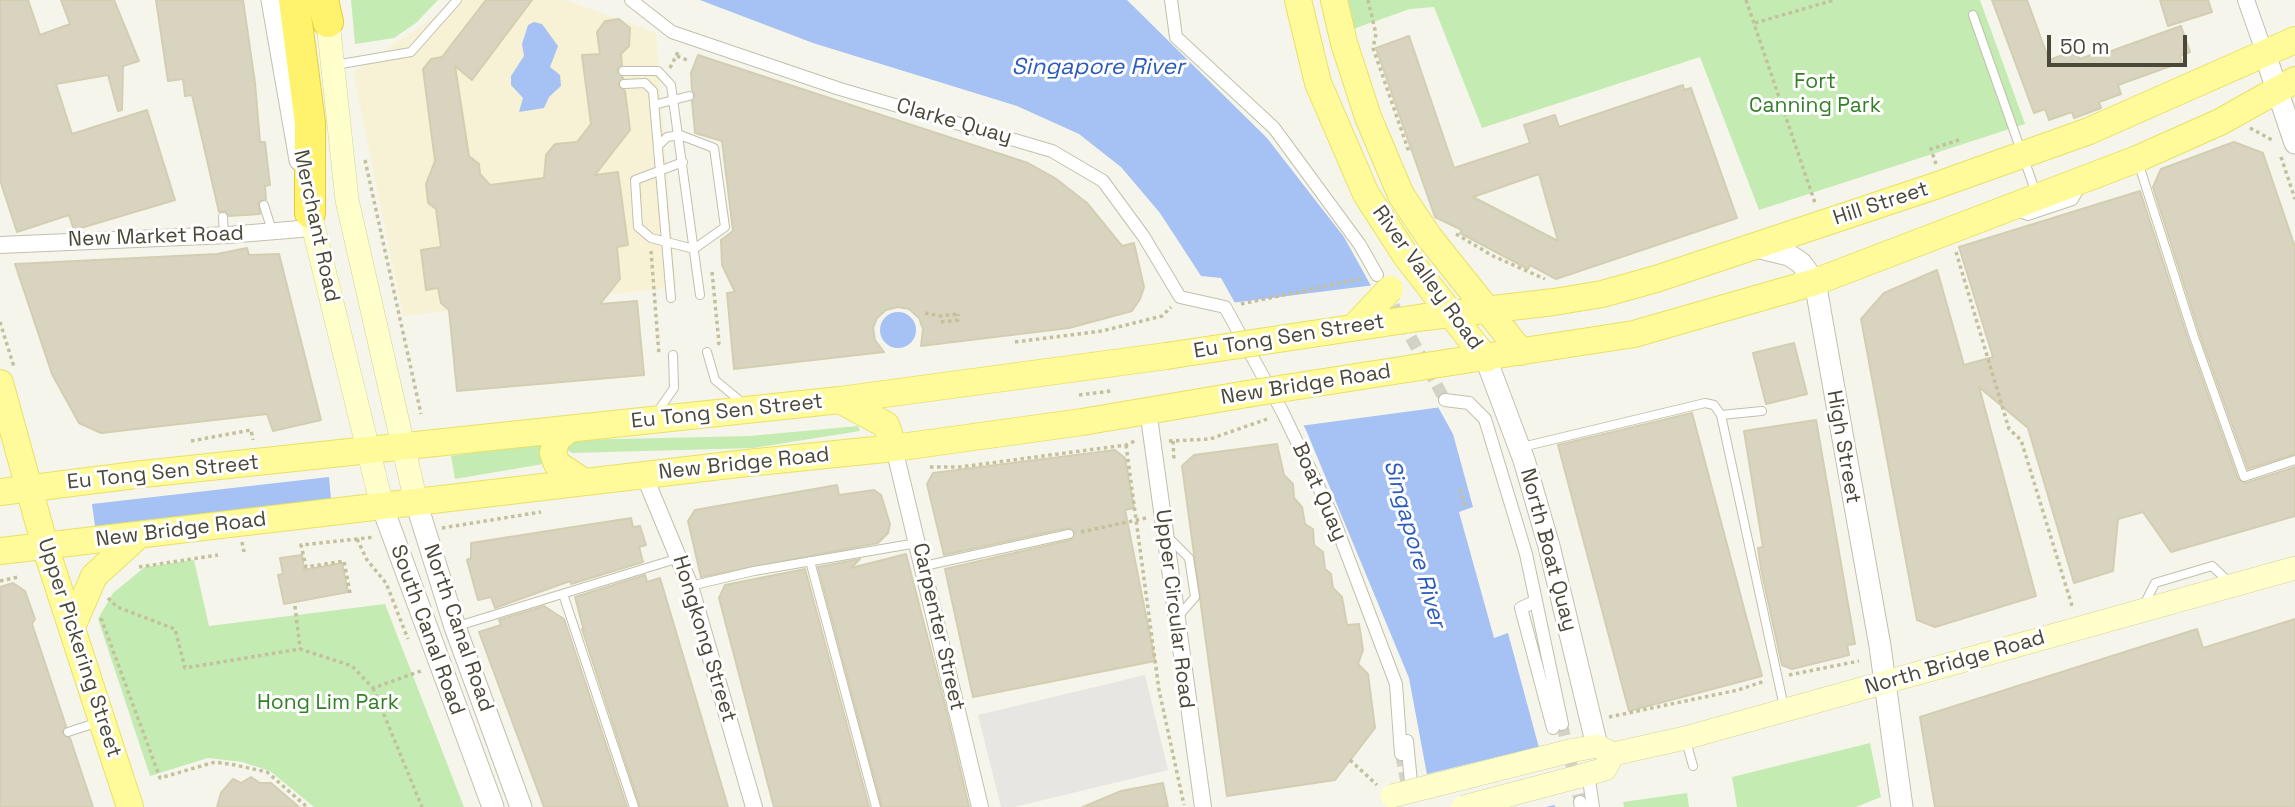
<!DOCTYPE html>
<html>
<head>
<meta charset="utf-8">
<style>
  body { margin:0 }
  #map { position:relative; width:2295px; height:807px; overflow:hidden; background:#f6f5eb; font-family:"Space Grotesk",sans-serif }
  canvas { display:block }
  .scale { position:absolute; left:2047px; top:35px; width:140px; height:32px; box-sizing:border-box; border:4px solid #4a4838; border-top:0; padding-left:9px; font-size:21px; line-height:24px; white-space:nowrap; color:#4a4838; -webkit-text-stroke:5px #fff; paint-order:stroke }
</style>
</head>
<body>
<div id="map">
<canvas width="2295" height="807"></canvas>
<div class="scale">50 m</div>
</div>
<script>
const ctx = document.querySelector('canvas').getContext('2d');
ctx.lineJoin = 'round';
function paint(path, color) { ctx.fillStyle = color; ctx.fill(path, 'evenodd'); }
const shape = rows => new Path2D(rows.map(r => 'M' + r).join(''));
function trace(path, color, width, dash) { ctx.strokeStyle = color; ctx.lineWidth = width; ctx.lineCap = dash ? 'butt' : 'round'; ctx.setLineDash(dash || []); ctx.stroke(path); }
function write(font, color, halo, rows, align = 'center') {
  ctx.font = font + ' "Space Grotesk",sans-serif'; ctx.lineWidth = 6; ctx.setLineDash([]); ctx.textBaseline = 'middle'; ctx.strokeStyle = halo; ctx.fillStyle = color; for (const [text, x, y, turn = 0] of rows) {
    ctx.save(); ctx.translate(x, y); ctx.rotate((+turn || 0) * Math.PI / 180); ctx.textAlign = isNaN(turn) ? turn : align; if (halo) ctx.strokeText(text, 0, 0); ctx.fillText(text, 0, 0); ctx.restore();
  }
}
paint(shape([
  [459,0,566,0,656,33,676,287,403,316,353,72]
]), '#f7f2d6');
paint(shape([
  [351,0,438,0,416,23,394,38,355,44],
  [1347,0,1980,0,2025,124,1759,210,1700,57,1482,128,1434,7,1410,9,1353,29],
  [858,426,860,431,753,448,572,453,566,449,572,440,750,436],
  [540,443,543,464,455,479,451,456],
  [194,560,209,626,385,604,464,807,314,807,270,771,242,762,208,758,150,776,98,619,113,593,145,567],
  [1870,743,1881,797,1856,807,1737,807,1732,777],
  [1687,793,1689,807,1624,807,1623,802]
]), '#c4ebb2');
paint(shape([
  [1145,675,1168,770,1014,807,1001,807,978,715]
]), '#e7e6e2');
paint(shape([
  [700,0,1127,0,1267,138,1344,237,1453,434,1473,507,1459,512,1494,638,1508,633,1555,807,1433,807,1409,678,1306,430,1221,278,1201,276,1160,213,1121,167,1079,134,1017,106,813,43],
  [534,22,542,24,558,46,550,67,560,75,561,86,549,97,544,108,519,112,523,98,511,85,511,76,524,56,522,44,528,25],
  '880 330a18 18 0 1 1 36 0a18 18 0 1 1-36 0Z',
  [329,477,331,499,95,526,92,504]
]), '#a6c1f3');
paint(shape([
  [1375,285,1442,407,1300,426,1231,303],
  [1542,746,1558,804,1546,807,1429,807,1423,775]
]), '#f6f5eb');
const building = shape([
  [0,0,28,0,40,35,70,24,61,0,114,0,139,61,123,66,122,110,118,111,108,75,56,84,72,134,147,110,175,200,74,230,69,215,17,232,0,180,0,0],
  [156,0,243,0,255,83,260,142,265,142,270,185,265,186,266,199,258,203,260,214,229,216,225,211,219,212,192,95,185,96,183,79,168,81,156,0],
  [486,0,532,0,472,80,455,66,469,156,479,164,480,174,490,185,544,178,546,155,555,144,577,142,591,124,582,55,600,54,597,32,605,21,619,19,630,28,629,46,621,54,622,65,617,70,623,78,618,85,625,91,630,130,595,175,618,172,628,245,617,247,620,279,600,304,637,301,644,375,457,391,449,310,441,303,438,288,426,290,421,250,441,247,436,209,428,203,426,184,435,161,423,69,431,59,442,57,486,0],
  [1992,0,2027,0,2049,60,2077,50,2080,59,2099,52,2100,55,2181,26,2190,52,2180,56,2182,62,2118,85,2121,94,2099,102,2101,108,2074,118,2072,112,2049,120,2045,109,2034,113,1992,0],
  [2160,0,2208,0,2212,12,2168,26,2160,0],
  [1409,36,1454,168,1530,143,1524,125,1555,115,1559,127,1683,85,1684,90,1691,88,1737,218,1556,279,1530,265,1528,269,1460,233,1462,230,1435,217,1376,48,1409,36],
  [1539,174,1558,241,1473,197,1539,174],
  [698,55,1028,163,1055,178,1087,203,1122,246,1134,243,1144,287,1140,299,1132,311,1069,328,921,346,923,329,919,318,909,309,898,307,886,310,877,318,873,328,875,340,884,352,734,369,727,293,735,292,722,265,721,240,733,231,722,141,695,133,692,101,695,95,692,90,691,73,698,55],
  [2234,142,2263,153,2295,247,2295,454,2248,469,2200,335,2153,187,2161,169,2234,142],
  [2140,191,2188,339,2238,479,2246,483,2295,467,2295,516,2171,552,2143,512,2118,519,2113,571,2074,583,2028,428,1979,387,2036,596,1935,627,1917,620,1861,319,1884,293,1937,270,1964,365,1993,357,1959,247,2140,191],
  [247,248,249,255,279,254,321,420,273,431,267,414,101,433,79,423,52,374,15,264,217,254,247,248],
  [1794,343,1807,394,1766,404,1753,353,1794,343],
  [1692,413,1762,676,1629,711,1558,445,1692,413],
  [1816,420,1855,644,1847,645,1849,655,1792,669,1782,665,1761,569,1758,548,1763,547,1744,431,1816,420],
  [1277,444,1284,475,1293,484,1294,498,1302,507,1305,524,1313,529,1314,545,1323,552,1325,569,1331,574,1333,588,1342,597,1347,625,1359,624,1363,650,1358,664,1368,674,1375,728,1335,780,1227,796,1182,466,1194,455,1277,444],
  [1115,450,1125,458,1134,508,1125,510,1155,661,973,697,945,569,1070,540,1075,532,1068,528,944,555,927,484,933,473,1115,450],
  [837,485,839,495,874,490,881,495,890,524,888,533,878,543,701,577,688,521,695,510,837,485],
  [631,518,633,527,640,526,646,545,639,547,643,562,571,584,570,581,495,608,491,597,478,600,467,560,471,558,471,543,631,518],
  [906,554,944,701,969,807,882,807,818,567,860,559,851,568,906,554],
  [302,555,304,570,342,563,348,592,284,604,278,575,283,574,280,558,302,555],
  [805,569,869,807,774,807,719,598,725,585,805,569],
  [645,575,647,582,660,578,728,807,640,807,582,629,584,631,575,597,645,575],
  [13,583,25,591,35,619,32,624,66,726,62,733,70,738,93,807,0,807,0,587,13,583],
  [544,606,564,619,627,807,544,807,479,632,501,625,499,620,544,606],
  [2295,619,2295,807,1935,807,1920,717,2197,629,2203,648,2295,619],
  [251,777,260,783,271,783,299,807,217,807,221,793,233,779,241,783,251,777],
  [1163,783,1168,807,1083,807,1121,791,1163,783]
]);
paint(building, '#d8d4bf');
trace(building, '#d3ceb2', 2);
trace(shape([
  [1385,290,1445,400],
  [1562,724,1580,802],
  [1401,754,1411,807]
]), '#d4d2c7', 12, [12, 6]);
const service = shape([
  [1973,15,2036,193],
  [335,65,411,52,457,0],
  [623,71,658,71,671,85,700,295],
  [624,84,645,83,653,91,671,298],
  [654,105,689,96],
  [658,146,667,137,680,135,714,148,725,227,694,249,651,238,638,227,635,180,683,162],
  [2138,162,2194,337,2244,477,2295,460],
  [264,205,272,231],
  [2017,212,2028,216,2073,201,2081,188],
  [223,217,224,235],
  [707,352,715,380,744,404],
  [658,411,674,388,673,355],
  [1721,415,1762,411],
  [1522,447,1705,403,1714,405,1721,415,1784,707],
  [1169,538,1189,558,1195,597,1177,618],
  [810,561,876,807],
  [924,566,1069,534],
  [690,586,754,571,917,543],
  [563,594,634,807],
  [2144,605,2155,583,2212,566,2230,583],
  [458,626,679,558],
  [68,732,99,722],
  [1686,741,1693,766]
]);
const pedestrian = shape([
  [631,0,672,32,840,89,1052,151,1103,181,1144,237,1180,297,1225,307,1283,413,1332,515,1396,684,1401,754],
  [1171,0,1176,37,1274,128,1360,245,1377,275],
  [1445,400,1469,403,1485,419,1526,554,1562,724],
  [1534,602,1521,608,1553,728],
  [1407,741,1411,782],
  [1588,773,1593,807],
  [1580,802,1581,807]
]);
const minor = shape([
  [2246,0,2265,54],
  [0,245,228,235,312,228],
  [1148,410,1203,807],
  [894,448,980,807],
  [644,475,690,586,754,807]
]);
const tertiary = shape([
  [272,0,300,160],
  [2265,54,2295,143],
  [1756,247,1789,255,1801,263,1815,282,1880,646,1902,807],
  [1486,359,1524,460,1549,546,1597,746],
  [416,502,455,627,521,807],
  [382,506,493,807]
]);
const secondary = shape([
  [328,22,347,200,416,502],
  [310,213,382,506],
  [1570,751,1597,746,1613,754,1685,738,2295,568],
  [1577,777,1605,769,1613,754]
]);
const primary = shape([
  [1298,0,1318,83,1366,194,1406,256,1486,359],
  [1334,0,1344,43,1368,117,1401,195,1429,237,1521,352],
  [1425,317,1554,302,1602,294,1656,279,1935,186,2089,131,2295,40],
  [1452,362,1634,334,1815,282,2137,159,2220,122,2295,80],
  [0,383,45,546,130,807],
  [840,400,886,425,894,448],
  [568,430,556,440,553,453,557,464,584,482],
  [0,492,143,474,840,400,1166,356],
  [0,551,738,464,894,448,1082,422,1247,394],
  [72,627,94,576,139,535]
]);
const motorway = shape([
  [294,0,310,123,310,213],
  [323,0,328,22]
]);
trace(service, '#c2c0ac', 10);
trace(pedestrian, '#c2c0ac', 14);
trace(minor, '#c2c0ac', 18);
trace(tertiary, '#c2c0ac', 23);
trace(secondary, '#d4d396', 24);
trace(primary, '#e8e166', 28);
trace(motorway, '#e3ce37', 32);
trace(shape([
  [1368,0,1376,34,1373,48,1409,152],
  [1746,0,1815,203],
  [1755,23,1834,0],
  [677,56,687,60],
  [670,68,679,50],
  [2250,128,2274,141],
  [2281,157,2295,199],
  [365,160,421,414],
  [1936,164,1931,149,1959,140],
  [1456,234,1493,256,1545,279],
  [651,251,659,355],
  [1956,252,2009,429,2021,440,2073,609],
  [712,272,719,343,716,347],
  [1241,304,1364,278],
  [925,313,940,316,958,314],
  [0,322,14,367],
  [941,322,958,320,958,314],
  [1015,342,1102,331,1162,316,1171,307],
  [1079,395,1111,391],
  [191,441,251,430,253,440],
  [1169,441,1210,439,1270,418],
  [1173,441,1174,460],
  [1126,445,1159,690,1184,805],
  [930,467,960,467,1126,445,1137,440],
  [1460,489,1466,509],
  [442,528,541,512],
  [1081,532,1146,518],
  [357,539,367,560,386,583,408,639],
  [242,542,244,552],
  [139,567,218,555],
  [0,581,18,577],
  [350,593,344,561,306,567,301,545,375,537],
  [108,598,117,607,175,629,185,668,300,649,352,666,373,688,421,671],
  [295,606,300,649],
  [101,618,160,778,215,762,235,765,267,772,307,807],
  [1789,675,1859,661],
  [373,688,422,807],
  [1609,717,1738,690,1765,681],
  [1350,760,1377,785]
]), '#c4c09d', 3.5, [3.5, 3.5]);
trace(service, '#fff', 8);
trace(pedestrian, '#fff', 12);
trace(minor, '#fff', 16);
trace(tertiary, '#fff', 21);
trace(secondary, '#ffffcb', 23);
trace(primary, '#fffb9a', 26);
trace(motorway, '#fff26c', 30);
const secondaryBridge = shape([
  [1392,796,1570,751],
  [1463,807,1577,777]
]);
const primaryBridge = shape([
  [1357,324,1390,289],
  [1166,356,1425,317],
  [1247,394,1452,362]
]);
trace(secondaryBridge, '#d4d396', 24, []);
trace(primaryBridge, '#e8e166', 28, []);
trace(secondaryBridge, '#ffffcb', 23);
trace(primaryBridge, '#fffb9a', 26);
write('21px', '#337f28', '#fff', [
  ["Fort",1815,82],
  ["Canning Park",1815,106],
  ["Hong Lim Park",328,703]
]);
write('21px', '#4a4838', '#fff', [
  ["Clarke Quay",954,122,16],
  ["Hill Street",1881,204,-18],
  ["Merchant Road",316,226,78],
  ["New Market Road",156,237,-2],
  ["River Valley Road",1427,278,54],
  ["Eu Tong Sen Street",1289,337,-9],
  ["New Bridge Road",1306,385,-9],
  ["Eu Tong Sen Street",727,412,-6],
  ["High Street",1843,447,80],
  ["New Bridge Road",744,464,-6],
  ["Eu Tong Sen Street",163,473,-6],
  ["Boat Quay",1319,492,66],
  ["New Bridge Road",181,530,-7],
  ["North Boat Quay",1548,550,75],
  ["Upper Circular Road",1174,609,83],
  ["Carpenter Street",938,627,77],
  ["North Canal Road",458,628,71],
  ["South Canal Road",427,630,70],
  ["Hongkong Street",704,639,73],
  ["Upper Pickering Street",79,648,72],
  ["North Bridge Road",1955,663,-16]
]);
write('italic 23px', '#2c5bbc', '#fff', [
  ["Singapore River",1098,68],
  ["Singapore River",1414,544,74]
]);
</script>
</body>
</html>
